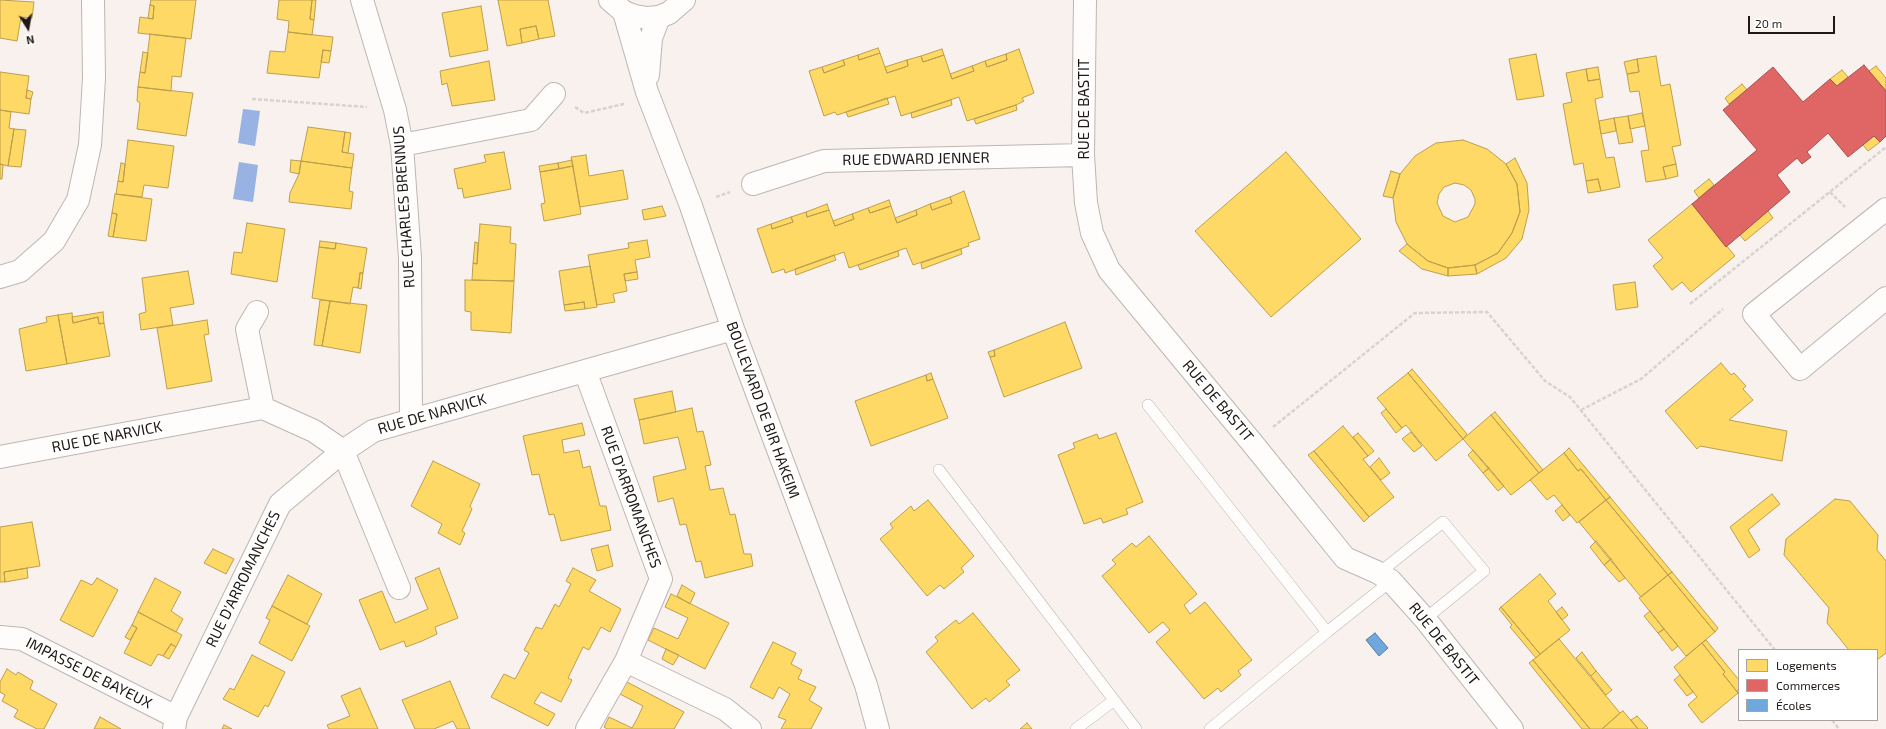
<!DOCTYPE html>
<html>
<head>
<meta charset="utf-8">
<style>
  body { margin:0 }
  #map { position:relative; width:1886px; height:729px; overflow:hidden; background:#f8f1ed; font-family:"Exo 2",sans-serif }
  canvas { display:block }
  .legend { position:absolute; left:1738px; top:649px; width:140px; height:72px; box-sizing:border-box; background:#fff; border:1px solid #a6a3a1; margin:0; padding:5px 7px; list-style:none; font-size:12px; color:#201814 }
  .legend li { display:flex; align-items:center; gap:8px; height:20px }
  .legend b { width:20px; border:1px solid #a6a3a1 }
  .north { position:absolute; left:8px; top:8px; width:40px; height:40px; -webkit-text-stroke:3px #fff; paint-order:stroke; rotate:169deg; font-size:11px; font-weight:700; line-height:16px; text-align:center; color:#201814 }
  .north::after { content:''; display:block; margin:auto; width:14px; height:18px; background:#201814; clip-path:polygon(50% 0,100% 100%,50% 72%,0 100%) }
  .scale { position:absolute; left:1748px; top:16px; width:87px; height:18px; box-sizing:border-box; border:2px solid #201814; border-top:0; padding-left:5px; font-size:12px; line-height:14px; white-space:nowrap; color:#201814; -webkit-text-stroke:3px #fff; paint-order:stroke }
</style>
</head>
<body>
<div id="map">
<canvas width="1886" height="729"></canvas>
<ul class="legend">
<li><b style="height:11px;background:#ffd966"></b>Logements</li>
<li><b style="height:11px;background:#e06666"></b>Commerces</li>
<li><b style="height:11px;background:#6fa8dc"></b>Écoles</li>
</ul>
<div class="north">N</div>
<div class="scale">20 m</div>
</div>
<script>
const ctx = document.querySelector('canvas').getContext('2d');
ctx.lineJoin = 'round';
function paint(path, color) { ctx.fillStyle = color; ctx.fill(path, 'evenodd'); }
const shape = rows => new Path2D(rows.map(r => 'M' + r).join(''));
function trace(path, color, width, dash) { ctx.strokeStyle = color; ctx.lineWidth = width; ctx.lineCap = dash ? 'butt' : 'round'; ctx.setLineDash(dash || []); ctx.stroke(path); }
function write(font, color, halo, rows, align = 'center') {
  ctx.font = font + ' "Exo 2",sans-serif'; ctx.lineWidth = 4; ctx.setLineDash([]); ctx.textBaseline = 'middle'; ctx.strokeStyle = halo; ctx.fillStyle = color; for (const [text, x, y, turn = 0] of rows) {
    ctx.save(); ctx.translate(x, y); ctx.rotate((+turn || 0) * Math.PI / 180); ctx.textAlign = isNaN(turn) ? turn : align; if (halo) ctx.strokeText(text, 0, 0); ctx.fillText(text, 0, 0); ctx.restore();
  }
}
paint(shape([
  [243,109,260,111,255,146,238,143],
  [239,162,258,165,253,202,233,199]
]), '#97b2e3');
const homes = shape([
  [0,0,34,2,32,18,21,17,17,41,0,38,0,0],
  [151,0,196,0,191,39,138,33,140,17,153,19,154,6,150,5,151,0],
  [279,0,312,0,310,19,314,20,312,35,288,32,289,21,277,19,279,0],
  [312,0,316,0,314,20,310,19,312,0],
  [498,0,548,0,555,36,539,39,536,26,520,29,522,43,507,46,498,0],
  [150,5,154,6,153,19,148,18,150,5],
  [481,6,488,50,450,57,442,13,481,6],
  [536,26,539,39,522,43,520,29,536,26],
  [288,32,333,37,331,51,323,50,319,78,267,73,270,51,285,52,288,32],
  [150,34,186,38,181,77,172,76,171,91,138,87,140,72,145,73,150,34],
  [878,48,880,53,859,60,858,55,878,48],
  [942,49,944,55,923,62,921,56,942,49],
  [1019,49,1034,93,1022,98,1024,101,1016,105,967,121,959,97,901,116,895,96,837,115,835,112,824,116,809,71,822,67,824,73,845,65,843,60,858,55,859,60,880,53,887,73,908,66,907,60,921,56,923,62,944,55,952,79,974,71,972,66,985,61,987,67,1007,60,1006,54,1019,49],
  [323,50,331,51,329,63,321,62,323,50],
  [143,52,148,53,145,73,140,72,143,52],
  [1006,54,1007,60,987,67,985,61,1006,54],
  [1536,54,1544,96,1517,100,1509,59,1536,54],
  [1656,56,1661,86,1670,84,1681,145,1672,147,1676,164,1663,167,1666,179,1646,182,1641,151,1649,150,1639,91,1630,92,1627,74,1639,72,1637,59,1656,56],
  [1637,59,1639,72,1627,74,1624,62,1637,59],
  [843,60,845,65,824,73,822,67,843,60],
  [907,60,908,66,887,73,885,67,907,60],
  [489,61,495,100,452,106,447,83,442,85,440,71,489,61],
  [972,66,974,71,952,79,950,74,972,66],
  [1876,66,1886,78,1886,91,1869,71,1876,66],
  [1598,67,1600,79,1588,81,1586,69,1598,67],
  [1586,69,1588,81,1600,79,1603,97,1595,99,1601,134,1606,158,1614,157,1620,187,1601,191,1598,179,1586,181,1583,163,1574,165,1563,104,1572,102,1566,73,1586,69],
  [1842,70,1848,77,1837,86,1830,79,1842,70],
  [0,72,29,76,26,98,31,99,29,114,0,110,0,72],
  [1742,84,1747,90,1729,104,1725,98,1742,84],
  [138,87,193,93,186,136,137,129,140,103,137,101,138,87],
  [27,90,33,92,31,99,26,98,27,90],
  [887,98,889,104,848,117,846,112,887,98],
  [951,100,952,105,912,118,911,113,951,100],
  [1016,105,1017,110,976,124,974,119,1016,105],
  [0,110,11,112,9,128,14,129,8,166,0,164,0,110],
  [1642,113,1645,126,1630,129,1628,116,1642,113],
  [1628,116,1633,142,1619,144,1614,118,1628,116],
  [1614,118,1616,131,1601,134,1599,121,1614,118],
  [308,127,345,132,342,152,354,154,352,168,301,161,308,127],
  [14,129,26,130,21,167,8,166,14,129],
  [345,132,351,133,348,153,342,152,345,132],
  [1874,136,1880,142,1868,151,1862,144,1874,136],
  [128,140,174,146,168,188,144,185,142,197,116,194,118,181,123,182,128,140],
  [1463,140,1487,149,1506,164,1517,184,1520,212,1512,233,1498,253,1475,265,1448,268,1428,261,1407,244,1396,222,1393,198,1400,174,1415,156,1436,143,1463,140],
  [1455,183,1464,185,1471,190,1475,199,1475,204,1468,217,1455,222,1443,216,1437,203,1439,194,1444,187,1455,183],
  [504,152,511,189,464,198,462,188,458,189,454,169,486,162,484,155,504,152],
  [1286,152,1361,239,1271,317,1195,231,1286,152],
  [586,155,589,176,623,170,628,199,580,207,571,157,586,155],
  [1515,158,1527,183,1529,210,1522,239,1506,258,1477,274,1475,265,1498,253,1512,233,1520,212,1517,184,1506,164,1515,158],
  [291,160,301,161,299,174,290,172,291,160],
  [572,160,573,166,559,169,558,163,572,160],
  [301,161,352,168,349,191,353,192,351,209,289,202,290,193,299,174,301,161],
  [121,163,125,164,123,182,118,181,121,163],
  [558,163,559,169,540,172,539,166,558,163],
  [0,164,3,165,2,179,0,179,0,164],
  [1676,164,1678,176,1666,179,1663,167,1676,164],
  [573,166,581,214,544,221,541,204,545,203,540,172,573,166],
  [1391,171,1400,174,1393,198,1383,196,1391,171],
  [1598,179,1601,191,1588,193,1586,181,1598,179],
  [1709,179,1714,185,1699,198,1694,191,1709,179],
  [964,191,980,239,968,243,969,246,913,265,906,248,849,268,844,252,785,273,784,269,772,273,757,229,771,224,772,229,793,222,791,217,806,212,807,217,829,210,835,226,854,219,852,214,868,208,870,213,891,206,897,223,917,215,916,210,930,204,932,210,952,203,950,197,964,191],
  [115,194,152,199,146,241,113,237,117,214,112,213,115,194],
  [950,197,952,203,932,210,930,204,950,197],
  [889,200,891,206,870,213,868,208,889,200],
  [827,204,829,210,807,217,806,212,827,204],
  [1692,204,1735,256,1691,292,1682,282,1672,290,1653,266,1663,258,1648,240,1692,204],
  [662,206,666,216,644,220,642,210,662,206],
  [916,210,917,215,897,223,895,218,916,210],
  [1768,211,1773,218,1745,241,1740,235,1768,211],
  [112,213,117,214,113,237,108,236,112,213],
  [852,214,854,219,835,226,833,221,852,214],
  [791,217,793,222,772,229,771,224,791,217],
  [247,223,285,229,277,282,231,274,234,252,242,253,247,223],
  [480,224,511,227,510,243,516,244,514,281,472,280,473,263,477,264,480,224],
  [647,240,650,257,635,260,637,272,624,274,627,291,613,294,615,302,597,305,588,255,629,248,628,243,647,240],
  [320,241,336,243,335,249,319,247,320,241],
  [475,242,478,243,477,264,473,263,475,242],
  [336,243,367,248,363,273,360,273,358,288,353,287,350,304,312,298,319,247,335,249,336,243],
  [1407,244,1428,261,1448,268,1448,276,1422,269,1399,251,1407,244],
  [961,249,962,254,922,269,921,263,961,249],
  [898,251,899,256,860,270,858,265,898,251],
  [834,255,836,260,796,275,795,269,834,255],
  [1475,265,1477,274,1448,276,1448,268,1475,265],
  [590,266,597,307,585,309,584,302,564,305,559,271,590,266],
  [188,271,194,304,170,308,173,325,141,330,139,314,146,312,142,278,188,271],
  [637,272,638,279,625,281,624,274,637,272],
  [360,273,363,273,361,289,358,288,360,273],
  [465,280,514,281,511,333,471,330,471,312,465,311,465,280],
  [1635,282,1638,307,1616,310,1613,285,1635,282],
  [320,300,330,301,322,346,314,345,320,300],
  [330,301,367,305,360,353,322,346,330,301],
  [584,302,585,309,565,311,564,305,584,302],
  [103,312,104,323,99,324,98,317,73,323,72,317,103,312],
  [72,313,73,323,98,317,99,324,104,323,110,356,67,364,58,315,72,313],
  [58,315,67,364,26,371,19,329,47,322,46,317,58,315],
  [207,320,209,334,204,335,212,381,167,389,157,328,207,320],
  [1065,322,1082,368,1004,397,990,357,995,356,994,350,1065,322],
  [994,350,995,356,990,357,988,352,994,350],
  [1721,363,1731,375,1734,373,1746,386,1743,389,1753,400,1729,420,1787,431,1782,461,1700,446,1697,449,1665,411,1721,363],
  [1412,369,1467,434,1463,439,1408,373,1412,369],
  [931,373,933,379,927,381,926,375,931,373],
  [1408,373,1463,439,1436,461,1406,425,1402,428,1377,398,1408,373],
  [926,375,927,381,933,379,948,418,871,446,855,401,926,375],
  [672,391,676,412,639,420,634,399,672,391],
  [692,408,697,432,703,431,711,465,705,466,710,490,723,488,730,515,735,514,744,554,751,554,753,566,705,578,701,561,696,562,686,524,680,525,673,498,658,502,653,477,686,469,678,437,644,444,639,420,692,408],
  [1386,409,1402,428,1396,433,1381,413,1386,409],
  [1495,412,1543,470,1539,473,1491,415,1495,412],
  [1491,415,1539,473,1511,495,1463,439,1491,415],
  [582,423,585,435,562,440,564,453,579,450,583,468,590,466,600,506,606,506,611,530,561,541,554,514,549,515,539,474,532,475,523,436,582,423],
  [1343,426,1368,456,1363,459,1394,497,1369,517,1314,451,1343,426],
  [1411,432,1422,446,1414,452,1402,439,1411,432],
  [1116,433,1143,502,1126,509,1128,514,1103,523,1101,518,1084,524,1058,455,1075,448,1073,443,1097,434,1099,439,1116,433],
  [1358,433,1374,451,1368,456,1353,437,1358,433],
  [1569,448,1610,497,1606,500,1581,469,1578,471,1564,453,1569,448],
  [1473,450,1489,468,1483,473,1468,455,1473,450],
  [1314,451,1369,517,1364,522,1308,455,1314,451],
  [1564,453,1578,471,1581,469,1606,500,1577,523,1554,495,1547,500,1530,480,1564,453],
  [1379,458,1390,473,1381,480,1370,467,1379,458],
  [433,461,480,484,470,506,472,509,462,531,465,533,460,545,438,533,442,524,411,506,433,461],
  [1489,468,1504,486,1498,491,1483,473,1489,468],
  [1772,494,1780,504,1748,530,1760,550,1749,558,1730,527,1772,494],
  [1610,497,1672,572,1668,575,1606,500,1610,497],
  [1835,499,1850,501,1878,535,1877,550,1886,561,1886,653,1877,660,1877,650,1849,650,1827,623,1829,608,1784,555,1786,539,1835,499],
  [928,500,974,556,961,568,964,572,944,589,940,585,927,596,880,539,893,528,890,524,911,506,914,511,928,500],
  [1606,500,1668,575,1641,597,1579,522,1606,500],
  [1562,505,1570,515,1563,521,1555,511,1562,505],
  [32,522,40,566,4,572,5,582,0,582,0,527,32,522],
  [1149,536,1197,594,1184,605,1190,614,1205,602,1252,660,1238,671,1241,675,1221,692,1218,688,1204,699,1156,642,1170,630,1163,622,1149,633,1102,576,1116,564,1112,560,1132,543,1136,547,1149,536],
  [1596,541,1611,559,1604,565,1590,547,1596,541],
  [608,545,613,566,597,571,591,549,608,545],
  [213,549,234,559,226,574,204,563,213,549],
  [1611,559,1625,578,1619,582,1604,565,1611,559],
  [27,568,28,578,5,582,4,572,27,568],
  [439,568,458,618,435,627,437,634,422,641,406,647,404,641,380,650,359,600,382,591,395,623,428,609,415,578,439,568],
  [573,568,596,580,589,591,621,609,610,632,601,627,589,650,583,647,568,678,572,680,561,702,541,692,534,703,555,714,548,726,491,697,504,674,515,679,529,653,524,650,536,627,542,629,555,604,559,607,571,584,566,581,573,568],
  [1672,572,1718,628,1715,632,1668,575,1672,572],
  [1540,574,1556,594,1548,601,1570,630,1540,654,1501,607,1540,574],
  [288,575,322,594,307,624,272,606,288,575],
  [1668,575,1715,632,1686,656,1639,598,1668,575],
  [97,578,118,590,93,637,60,620,81,580,92,585,97,578],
  [155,578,181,592,171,611,183,619,176,632,138,612,155,578],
  [682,585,695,593,690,604,677,596,682,585],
  [671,594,729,623,705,669,648,640,654,628,678,639,688,618,665,607,671,594],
  [272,606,310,626,292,661,259,643,270,620,266,618,272,606],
  [1501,607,1540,654,1536,658,1510,627,1512,625,1499,609,1501,607],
  [1562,607,1568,615,1562,620,1556,612,1562,607],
  [1650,611,1664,629,1658,633,1644,616,1650,611],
  [138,612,182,635,176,647,171,644,163,656,158,654,151,666,124,653,137,628,132,625,138,612],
  [973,613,1020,670,1006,681,1010,685,989,702,986,698,972,709,926,652,938,641,935,637,956,620,959,624,973,613],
  [132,625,137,628,130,640,125,637,132,625],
  [1664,629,1678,646,1672,651,1658,633,1664,629],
  [1559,639,1620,713,1602,729,1590,729,1533,660,1559,639],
  [1706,640,1739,680,1738,693,1723,674,1725,672,1702,643,1706,640],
  [773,642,796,653,791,664,802,670,798,679,816,687,809,700,822,708,811,729,781,729,786,720,778,717,790,694,779,687,773,699,750,687,773,642],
  [1702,643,1725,672,1723,674,1738,693,1702,723,1688,705,1697,697,1674,667,1702,643],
  [171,644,176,647,169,659,163,656,171,644],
  [666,649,679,655,673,665,662,659,666,649],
  [1582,652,1596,671,1591,676,1576,658,1582,652],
  [252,655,285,672,268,707,265,705,258,717,223,699,230,688,234,690,252,655],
  [1533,660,1590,729,1582,729,1529,663,1533,660],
  [7,669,16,675,18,672,33,681,30,689,57,704,44,729,37,729,14,717,18,710,2,701,5,695,0,692,0,682,7,669],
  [1596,671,1612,690,1606,695,1591,676,1596,671],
  [1680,675,1693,692,1687,696,1674,680,1680,675],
  [450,681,470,729,457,729,453,721,434,729,415,729,402,700,450,681],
  [627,682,684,712,674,729,607,729,604,727,609,717,632,728,638,717,643,706,620,694,627,682],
  [360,688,378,729,329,729,327,725,350,716,341,696,360,688],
  [1623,711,1638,729,1602,729,1620,713,1623,711],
  [1637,716,1648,728,1647,729,1638,729,1631,720,1637,716],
  [100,717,121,729,94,729,100,717],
  [1027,723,1032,729,1020,729,1027,723],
  [224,725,232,729,222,729,224,725]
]);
paint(homes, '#ffd966');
trace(homes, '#bc9f4d', 1);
const shops = shape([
  [1864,65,1886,91,1886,136,1880,142,1874,136,1848,157,1828,133,1807,152,1811,157,1802,164,1797,158,1777,175,1790,192,1726,247,1692,204,1757,150,1723,110,1773,67,1803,102,1830,79,1837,86,1864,65]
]);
paint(shops, '#e06666');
trace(shops, '#a64f4d', 1);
const schools = shape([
  [1375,633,1388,648,1379,656,1366,640,1375,633]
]);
paint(schools, '#6fa8dc');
trace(schools, '#577da0', 1);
const lane = shape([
  [1148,405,1327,632,1210,729],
  [939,470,1136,729],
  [1379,573,1443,522,1484,571,1425,619],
  [1327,632,1391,581],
  [1076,729,1113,701]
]);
const street = shape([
  [362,0,395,110,402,145,410,258,411,420],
  [1085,0,1083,155,1086,203,1092,233,1109,270,1253,444,1345,558,1379,573,1391,581,1425,619,1512,729],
  [624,12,647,92,691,206,733,329,866,685,878,729],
  [648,75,651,38,659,17],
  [402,145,531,120,554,94],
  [753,184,824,161,1083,155],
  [1886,209,1754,314,1800,369,1886,298],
  [0,277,20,271,54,241,78,200,90,145,94,78,93,0],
  [257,312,247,329,263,408],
  [585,371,661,579,626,661,587,729],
  [0,457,263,408,314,431,343,451,373,431,733,329],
  [0,637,22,639,176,717],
  [626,661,725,709,750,729],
  [174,729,176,717,280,504,343,451,399,588]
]);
const secondary = shape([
  [610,0,624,12,635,16,647,18,659,17,669,13,684,0]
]);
trace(lane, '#bdb6b2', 12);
trace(street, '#bdb6b2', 24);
trace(secondary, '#bdb6b2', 24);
trace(shape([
  [252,99,367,107],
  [575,107,584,113,624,104],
  [1830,192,1845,207],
  [716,197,730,192],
  [1690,304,1886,147],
  [1581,410,1641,379,1723,309],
  [1273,427,1415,313,1487,312,1545,381,1570,397,1775,650],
  [1832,720,1839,729]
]), '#d6d3d2', 2.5, [4, 2]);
trace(lane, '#fefdfc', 11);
trace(street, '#fefdfc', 22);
trace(secondary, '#fefdfc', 22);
write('15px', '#201814', '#fff', [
  ["RUE DE BASTIT",1084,109,-90],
  ["RUE EDWARD JENNER",916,159,-1],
  ["RUE CHARLES BRENNUS",404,207,-94],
  ["RUE DE BASTIT",1218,401,50],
  ["BOULEVARD DE BIR HAKEIM",763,410,70],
  ["RUE DE NARVICK",432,414,-16],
  ["RUE DE NARVICK",107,437,-11],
  ["RUE D'ARROMANCHES",631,497,70],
  ["RUE D'ARROMANCHES",243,579,-64],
  ["RUE DE BASTIT",1444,644,51],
  ["IMPASSE DE BAYEUX",89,673,27]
]);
</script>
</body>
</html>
